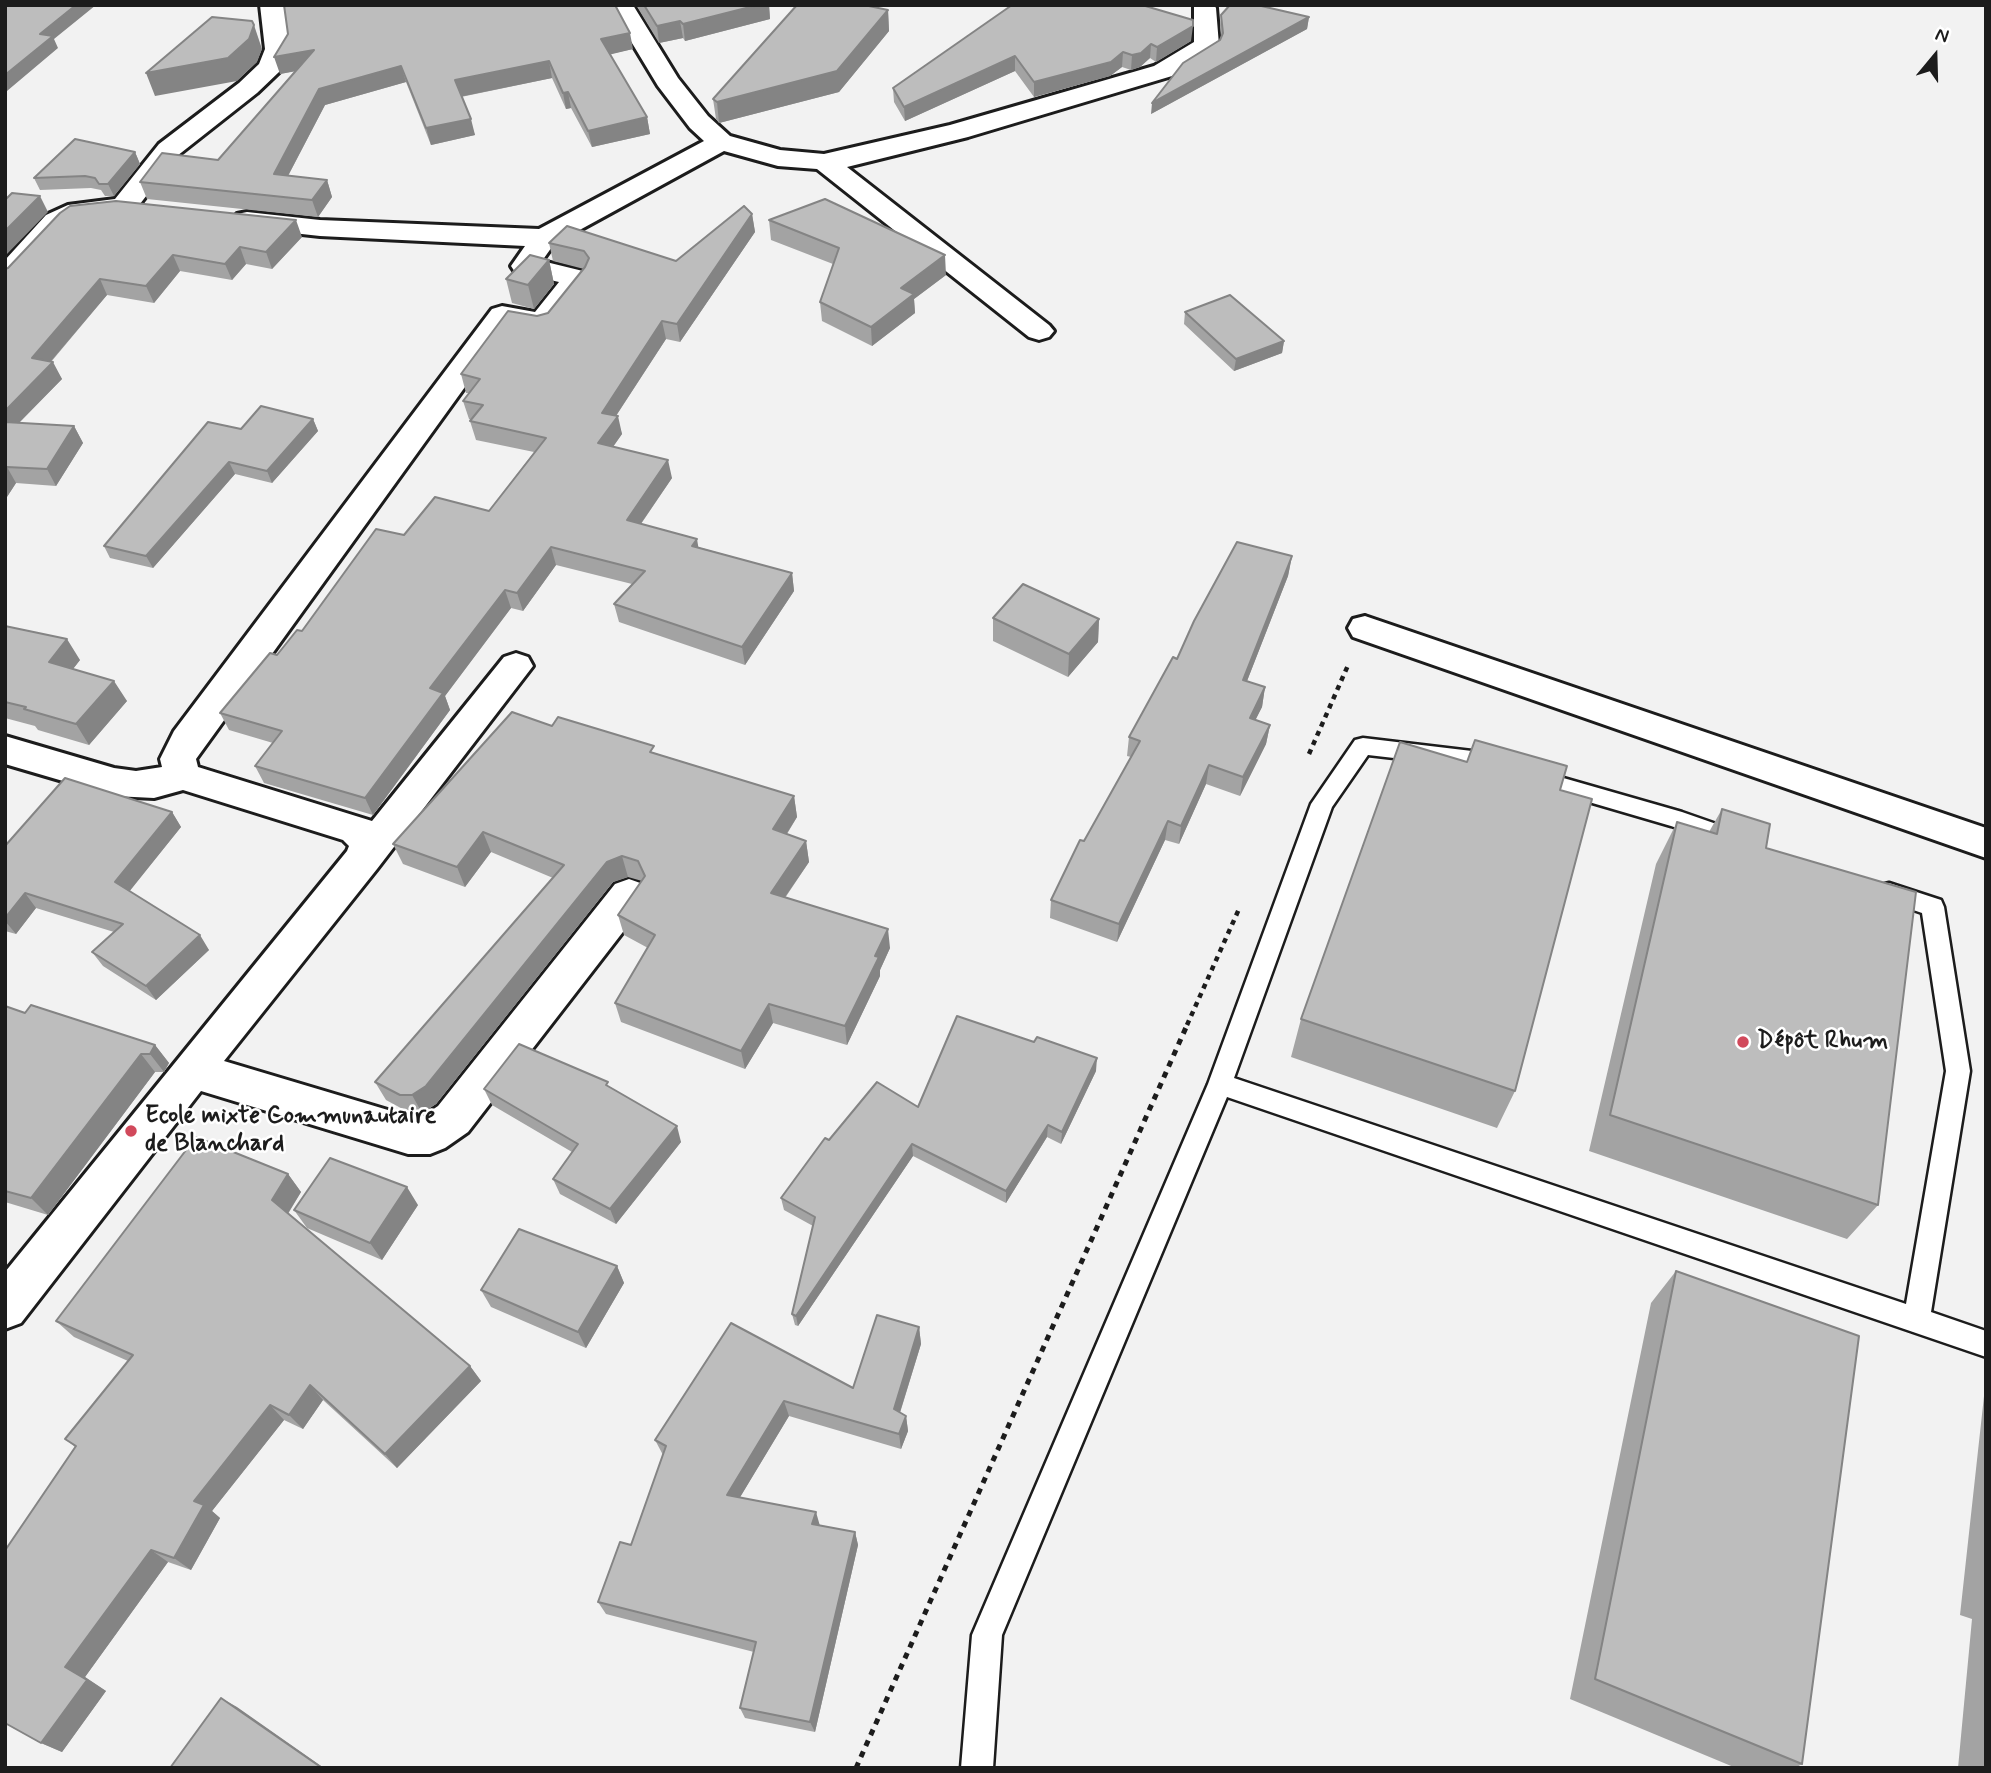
<!DOCTYPE html>
<html>
<head>
<meta charset="utf-8">
<style>
  body { margin:0 }
  #map { position:relative; width:1991px; height:1773px; overflow:hidden; background:#f2f2f2; font-family:Mynerve,sans-serif }
  canvas { display:block }
  .frame { position:absolute; inset:0; border:7px solid #1c1c1c; pointer-events:none }
  .north { position:absolute; left:1900px; top:21px; width:70px; height:70px; -webkit-text-stroke:5px #fff; paint-order:stroke; rotate:19deg; font-size:19px; font-weight:700; line-height:28px; text-align:center; color:#1c1c1c }
  .north::after { content:''; display:block; margin:auto; width:24px; height:32px; background:#1c1c1c; clip-path:polygon(50% 0,100% 100%,50% 72%,0 100%) }
</style>
</head>
<body>
<div id="map">
<canvas width="1991" height="1773"></canvas>
<div class="frame"></div>
<div class="north">N</div>
</div>
<script>
const ctx = document.querySelector('canvas').getContext('2d');
ctx.lineJoin = 'round';
const shape = rows => new Path2D(rows.map(r => 'M' + r).join(''));
function trace(path, color, width, dash) { ctx.strokeStyle = color; ctx.lineWidth = width; ctx.lineCap = dash ? 'butt' : 'round'; ctx.setLineDash(dash || []); ctx.stroke(path); }
function paint(path, color) { ctx.fillStyle = color; ctx.fill(path, 'evenodd'); }
function write(font, color, halo, rows, align = 'center') {
  ctx.font = font + ' Mynerve,sans-serif'; ctx.lineWidth = 5; ctx.setLineDash([]); ctx.textBaseline = 'middle'; ctx.strokeStyle = halo; ctx.fillStyle = color; for (const [text, x, y, turn = 0] of rows) {
    ctx.save(); ctx.translate(x, y); ctx.rotate((+turn || 0) * Math.PI / 180); ctx.textAlign = isNaN(turn) ? turn : align; if (halo) ctx.strokeText(text, 0, 0); ctx.fillText(text, 0, 0); ctx.restore();
  }
}
const service = shape([
  [1363,738,1472,751,1504,760,1507,766,1504,772,1496,774,1472,767,1368,755,1332,807,1234,1078,1906,1304,1946,1071,1922,913,1881,899,1878,892,1881,885,1889,883,1941,900,1944,907,1970,1071,1931,1312,1986,1331,1986,1357,1227,1097,1002,1635,993,1768,961,1768,972,1635,1208,1084,1311,804,1355,740,1363,738],
  [1532,769,1682,812,1745,834,1748,840,1745,846,1737,849,1671,826,1524,783,1521,777,1524,771,1532,769]
]);
const minor = shape([
  [260,5,284,5,291,49,279,72,257,93,177,156,133,213,77,220,66,227,15,283,5,286,5,260,46,215,68,205,115,199,159,144,239,83,259,64,265,49,260,5],
  [609,5,633,5,678,78,708,116,730,136,780,150,824,154,950,125,1154,66,1194,42,1194,5,1214,5,1216,8,1219,45,1216,50,1172,76,968,137,847,167,1049,325,1054,331,1049,337,1039,340,1029,337,817,169,778,166,724,151,554,244,542,261,587,272,591,278,587,284,552,329,542,332,509,326,196,759,198,767,372,821,504,657,516,653,528,657,533,666,377,869,224,1061,408,1116,423,1116,438,1106,615,884,629,879,643,884,648,895,643,906,468,1132,445,1148,430,1154,408,1154,201,1091,21,1323,5,1329,5,1272,347,851,349,846,343,840,183,790,154,798,114,796,5,764,5,736,114,768,136,771,162,767,160,759,174,731,492,309,502,306,535,312,559,282,515,272,511,266,525,246,320,236,247,228,237,226,233,220,237,214,247,212,320,220,539,229,704,141,690,128,658,86,609,5],
  [1365,616,1986,828,1986,858,1353,637,1348,628,1353,619,1365,616]
]);
trace(service, '#1c1c1c', 5);
trace(minor, '#1c1c1c', 6);
trace(shape([
  [1309,754,1349,663],
  [1187,1025,1239,909]
]), '#1c1c1c', 4.5, [5, 5]);
trace(shape([
  [856,1768,1188,1023]
]), '#1c1c1c', 5, [6, 6]);
paint(service, '#fff');
paint(minor, '#fff');
paint(shape([
  [636,5,769,5,770,19,685,41,683,38,659,43],
  [1012,5,1191,41,1156,62,1150,58,1140,67,1131,70,1122,67,1110,76,1034,97,1015,71,905,121,894,102,893,88],
  [888,10,889,31,839,92,719,123,716,119,713,99],
  [1221,15,1309,17,1307,29,1151,114,1220,40,1221,37,1220,27],
  [288,34,633,49,610,54,647,117,650,134,592,147,571,108,566,109,552,78,461,97,475,135,431,145,406,82,325,105,288,176,327,180,332,197,318,217,147,199,140,182,218,160,295,71,280,74],
  [135,152,140,164,114,196,105,196,101,190,91,188,40,190,34,178],
  [752,214,755,232,680,342,666,339,616,416,622,434,613,447,672,478,641,524,698,547,792,573,794,591,745,665,619,622,614,604,632,584,556,565,523,611,511,608,445,696,450,710,373,815,264,783,255,766,273,743,229,730,220,713,277,655,404,535,489,511,534,452,476,440,470,421,472,420,469,419,463,401,469,393,466,393,461,374,537,316,548,313,584,269,553,261,549,243,676,261],
  [769,220,946,275,914,299,915,313,872,346,822,321,820,302,833,264,771,240],
  [302,237,272,269,246,264,232,280,180,271,154,303,107,295,51,362,62,379,19,423,74,426,83,443,56,486,16,483,5,500,5,269],
  [549,260,554,284,534,309,512,303,506,279],
  [1185,312,1284,341,1282,353,1234,371,1184,324],
  [313,419,318,431,272,483,235,474,153,568,110,558,104,546,241,429],
  [1292,556,1288,576,1247,681,1265,687,1262,707,1255,720,1270,725,1266,744,1240,796,1206,784,1179,844,1165,840,1117,942,1050,918,1051,900,1131,757,1127,756,1129,737,1177,659],
  [993,618,1099,619,1098,642,1068,677,993,641],
  [5,626,80,660,73,669,127,701,89,745,38,730,35,726,5,718],
  [552,726,655,753,794,796,797,817,787,834,806,841,809,862,785,898,890,948,880,970,880,976,847,1045,773,1023,745,1069,621,1022,615,1003,648,948,624,935,618,915,642,881,628,877,613,882,436,1104,422,1113,410,1113,386,1100,375,1082,553,878,491,852,465,887,403,864,393,844],
  [1560,790,1515,1091,1497,1128,1291,1057,1301,1019],
  [1722,809,1766,848,1878,1205,1847,1239,1589,1151,1656,864,1677,822,1709,832],
  [172,812,181,827,129,891,209,950,156,1000,103,966,92,952,114,932,36,908,16,934,5,931,5,846],
  [5,1006,25,1013,155,1045,169,1063,164,1072,155,1072,48,1215,5,1202],
  [1096,1071,1061,1144,1047,1137,1006,1203,913,1156,798,1326,795,1325,792,1314,813,1226,784,1210,781,1198,829,1140],
  [610,1087,681,1142,616,1224,560,1194,553,1179,572,1152,492,1105,484,1089],
  [288,1174,301,1192,288,1214,470,1366,481,1381,397,1468,323,1400,303,1429,284,1420,212,1511,220,1518,191,1570,168,1562,85,1677,106,1691,62,1752,41,1743,6,1549,75,1447,65,1439,128,1361,74,1337,56,1321],
  [418,1205,382,1260,307,1228,294,1210],
  [617,1266,624,1283,586,1348,491,1307,481,1290],
  [1676,1271,1802,1764,1795,1768,1736,1768,1570,1699,1651,1303],
  [731,1323,853,1388,919,1327,921,1344,900,1413,906,1416,908,1431,901,1449,789,1416,740,1497,820,1526,855,1532,858,1545,815,1732,745,1718,740,1708,754,1652,606,1614,598,1602,631,1545,663,1455,655,1440],
  [1985,1387,1986,1768,1958,1768,1972,1619,1960,1615]
]), '#a3a3a3');
paint(shape([
  [76,5,96,5,54,39,58,48,7,91,5,87,5,75,40,34],
  [758,5,769,5,770,19,685,41,683,24],
  [888,10,889,31,839,92,719,123,717,102],
  [1309,17,1307,29,1151,114,1152,103],
  [680,21,683,38,659,43,657,26],
  [254,25,262,49,257,62,237,81,155,96,146,73],
  [1193,26,1191,41,1156,62,1157,47],
  [630,33,633,49,604,56,601,39],
  [1151,44,1150,58,1140,67,1131,70,1132,55],
  [314,50,319,67,280,74,274,57],
  [1123,52,1122,67,1110,76,1034,97,1034,82],
  [1015,56,1015,71,905,121,904,107],
  [549,61,552,78,459,97,455,80],
  [401,66,406,82,325,105,280,191,274,174,319,89],
  [568,92,571,108,566,109,563,93],
  [647,117,650,134,592,147,588,131],
  [471,119,475,135,431,145,426,128],
  [135,152,140,164,114,196,108,184],
  [327,180,332,197,318,217,312,200],
  [40,196,48,212,5,256,5,231],
  [752,214,755,232,680,342,677,324],
  [296,220,302,237,272,269,266,252],
  [240,247,246,264,232,280,225,264],
  [173,255,180,271,154,303,146,286],
  [945,255,946,275,914,299,915,313,872,346,871,327,901,288],
  [549,260,554,284,534,309,528,285],
  [100,279,107,295,40,374,32,358],
  [662,321,666,339,606,431,602,413],
  [1284,341,1282,353,1234,371,1236,359],
  [53,362,62,379,5,437,5,411],
  [618,416,622,434,602,462,598,443],
  [313,419,318,431,272,483,267,471],
  [74,426,83,443,56,486,47,469],
  [668,460,672,478,631,538,627,520],
  [229,462,235,474,153,568,146,556],
  [7,467,16,483,5,500,5,469],
  [697,539,700,557,692,546],
  [551,547,556,565,523,611,517,593],
  [1292,556,1288,576,1240,699,1243,680],
  [792,573,794,591,745,665,742,647],
  [505,590,511,608,445,696,450,710,373,815,365,798,430,688],
  [1099,619,1098,642,1068,677,1069,654],
  [67,639,80,660,62,683,49,662],
  [114,681,127,701,89,745,76,724],
  [1265,687,1262,707,1247,737,1250,718],
  [1270,725,1266,744,1240,796,1243,777],
  [1209,765,1206,784,1179,844,1181,826],
  [794,796,797,817,777,849,773,829],
  [172,812,181,827,125,897,115,882],
  [1168,821,1165,840,1117,942,1119,924],
  [483,832,491,852,465,887,457,867],
  [806,841,809,862,774,913,771,893],
  [622,856,628,877,613,882,436,1104,422,1113,412,1095,607,862],
  [25,893,36,908,16,934,5,921,5,918],
  [888,929,890,948,880,970,880,976,847,1045,845,1026,875,956],
  [200,935,209,950,156,1000,146,986],
  [769,1004,773,1023,745,1069,741,1051],
  [155,1045,169,1063,164,1072,150,1054],
  [141,1054,155,1072,48,1215,31,1198],
  [1097,1058,1096,1071,1061,1144,1062,1132],
  [1048,1125,1047,1137,1006,1203,1006,1191],
  [677,1126,681,1142,616,1224,610,1209],
  [912,1144,913,1156,798,1326,796,1316],
  [288,1174,301,1192,285,1218,272,1200],
  [407,1187,418,1205,382,1260,370,1243],
  [617,1266,624,1283,586,1348,578,1332],
  [919,1327,921,1344,896,1425,894,1409],
  [470,1366,481,1381,397,1468,385,1454],
  [310,1385,323,1400,303,1429,289,1415],
  [784,1401,789,1416,733,1509,727,1495],
  [270,1405,284,1420,212,1511,220,1518,191,1570,174,1558,194,1501],
  [906,1416,908,1431,901,1449,899,1434],
  [816,1512,820,1526,812,1524],
  [855,1532,858,1545,815,1732,810,1722],
  [151,1550,168,1562,85,1677,106,1691,62,1752,41,1743,65,1667],
  [221,1698,237,1707,324,1768,322,1768]
]), '#848484');
const building = shape([
  [5,5,76,5,40,34,53,36,5,75,5,5],
  [284,5,615,5,630,33,601,39,647,117,588,131,568,92,563,93,549,61,455,80,471,119,426,128,401,66,319,89,274,174,327,180,312,200,140,182,162,153,218,160,314,50,274,57,288,34,284,5],
  [644,5,758,5,683,24,680,21,657,26,644,5],
  [797,5,864,5,888,10,837,71,717,102,713,99,797,5],
  [1012,5,1142,5,1193,20,1193,26,1157,47,1151,44,1141,53,1132,55,1123,52,1111,62,1034,82,1015,56,904,107,893,88,1012,5],
  [1230,5,1257,5,1309,17,1152,103,1183,63,1220,40,1223,33,1221,15,1230,5],
  [212,17,252,21,254,25,249,39,228,58,146,73,212,17],
  [75,139,135,152,108,184,99,184,95,178,85,176,34,178,75,139],
  [12,193,40,196,5,231,5,200,12,193],
  [825,199,945,255,901,288,914,294,871,327,820,302,839,248,769,220,825,199],
  [116,201,296,220,266,252,240,247,225,264,173,255,146,286,100,279,32,358,53,362,5,411,5,269,8,268,60,213,70,206,116,201],
  [744,206,752,214,677,324,662,321,602,413,618,416,598,443,668,460,627,520,697,539,692,546,792,573,742,647,614,604,645,571,551,547,517,593,505,590,430,688,443,693,365,798,255,766,282,731,220,713,270,653,277,655,297,630,302,631,376,529,404,535,435,497,489,511,546,438,470,421,483,405,463,401,480,379,461,374,508,311,537,316,548,313,585,267,589,258,584,251,549,243,567,226,676,261,744,206],
  [530,255,549,260,528,285,506,279,530,255],
  [1230,295,1284,341,1236,359,1185,312,1230,295],
  [261,406,313,419,267,471,229,462,146,556,104,546,208,422,241,429,261,406],
  [5,422,74,426,47,469,7,467,5,469,5,422],
  [1237,542,1292,556,1243,680,1265,687,1250,718,1270,725,1243,777,1209,765,1181,826,1168,821,1119,924,1051,900,1080,840,1084,841,1140,741,1129,737,1173,657,1177,659,1194,621,1237,542],
  [1023,584,1099,619,1069,654,993,618,1023,584],
  [5,626,67,639,49,662,114,681,76,724,24,709,26,707,5,702,5,626],
  [512,712,552,726,558,717,654,746,650,752,794,796,773,829,806,841,771,893,888,929,875,956,879,957,845,1026,769,1004,741,1051,615,1003,655,935,618,915,645,876,638,861,622,856,607,862,426,1086,412,1095,400,1095,375,1082,564,865,483,832,457,867,393,844,512,712],
  [1475,740,1567,766,1560,790,1592,799,1515,1091,1301,1019,1400,742,1467,762,1475,740],
  [65,778,172,812,115,882,200,935,146,986,92,952,123,924,25,893,5,918,5,846,65,778],
  [1722,809,1770,824,1766,848,1916,892,1878,1205,1610,1115,1677,822,1717,834,1722,809],
  [31,1005,155,1045,150,1054,141,1054,31,1198,5,1191,5,1006,25,1013,31,1005],
  [957,1016,1034,1042,1037,1037,1097,1058,1062,1132,1048,1125,1006,1191,912,1144,796,1316,792,1314,815,1217,781,1198,825,1138,829,1140,877,1082,918,1107,957,1016],
  [519,1044,608,1082,606,1085,677,1126,610,1209,553,1179,578,1144,484,1089,519,1044],
  [196,1137,288,1174,272,1200,470,1366,385,1454,310,1385,289,1415,270,1405,194,1501,204,1505,174,1558,151,1550,65,1667,87,1680,41,1743,5,1723,5,1548,6,1549,76,1446,65,1439,133,1355,56,1321,196,1137],
  [330,1158,407,1187,370,1243,294,1210,330,1158],
  [519,1229,617,1266,578,1332,481,1290,519,1229],
  [1676,1271,1859,1336,1802,1764,1595,1679,1676,1271],
  [877,1315,919,1327,894,1409,906,1416,899,1434,784,1401,727,1495,816,1512,812,1524,855,1532,810,1722,740,1708,756,1642,598,1602,620,1542,631,1545,666,1446,655,1440,731,1323,853,1388,877,1315],
  [221,1698,322,1768,170,1768,221,1698]
]);
paint(building, '#bdbdbd');
trace(building, '#848484', 2);
for (const [x, y, r, color] of [
  [1743,1042,7,"#d1495b"],
  [131,1131,7,"#d1495b"]
]) { const dot = new Path2D(); dot.arc(x, y, r, 0, 2 * Math.PI); ctx.fillStyle = color; ctx.fill(dot); trace(dot, '#fff', 2.5); }
write('bold 24px', '#1c1c1c', '#fff', [
  ["Dépôt Rhum",1757,1042],
  ["Ecole mixte Communautaire",145,1117],
  ["de Blanchard",145,1145]
], 'left');
</script>
</body>
</html>
